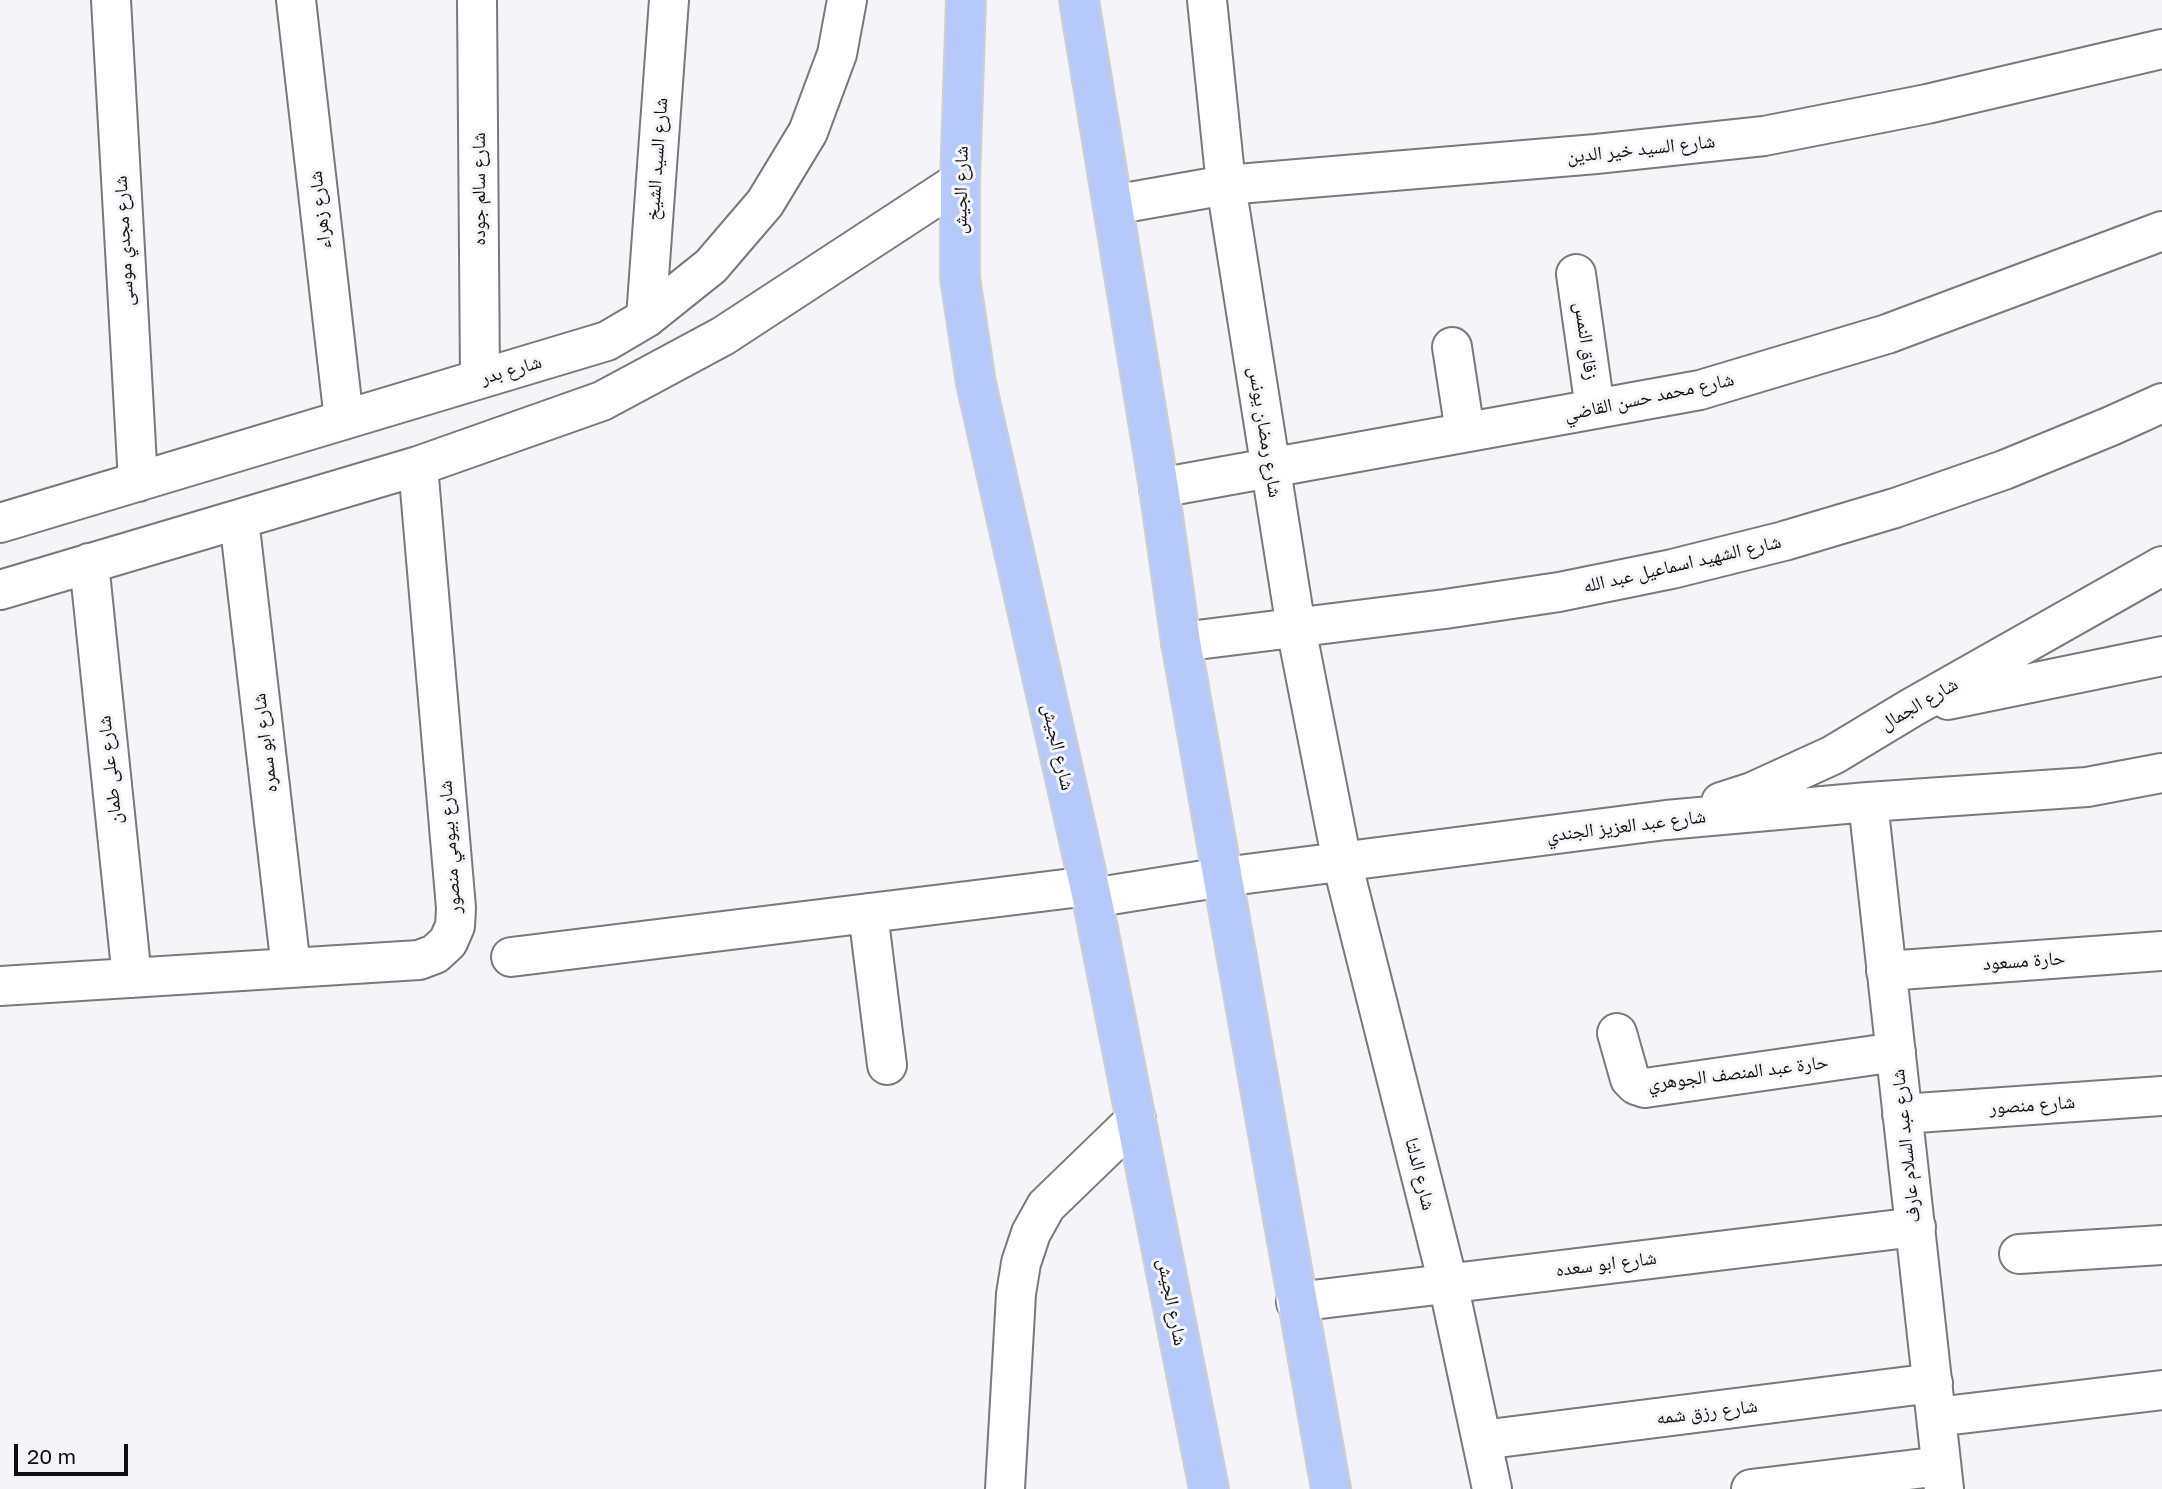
<!DOCTYPE html>
<html>
<head>
<meta charset="utf-8">
<style>
  body { margin:0 }
  #map { position:relative; width:2162px; height:1489px; overflow:hidden; background:#f5f4f8; font-family:"Golos Text",sans-serif }
  canvas { display:block }
  .scale { position:absolute; left:14px; top:1444px; width:114px; height:32px; box-sizing:border-box; border:4px solid #0f0f11; border-top:0; padding-left:9px; font-size:21px; line-height:24px; white-space:nowrap; color:#0f0f11; -webkit-text-stroke:5px #f5f4f8; paint-order:stroke }
</style>
</head>
<body>
<div id="map">
<canvas width="2162" height="1489"></canvas>
<div class="scale">20 m</div>
</div>
<script>
const ctx = document.querySelector('canvas').getContext('2d');
ctx.lineJoin = 'round';
const shape = rows => new Path2D(rows.map(r => 'M' + r).join(''));
function trace(path, color, width, dash) { ctx.strokeStyle = color; ctx.lineWidth = width; ctx.lineCap = dash ? 'butt' : 'round'; ctx.setLineDash(dash || []); ctx.stroke(path); }
function write(font, color, halo, rows, align = 'center') {
  ctx.font = font + ' "Golos Text","Noto Naskh Arabic",sans-serif'; ctx.lineWidth = 6; ctx.setLineDash([]); ctx.textBaseline = 'middle'; ctx.strokeStyle = halo; ctx.fillStyle = color; for (const [text, x, y, turn = 0] of rows) {
    ctx.save(); ctx.translate(x, y); ctx.rotate((+turn || 0) * Math.PI / 180); ctx.textAlign = isNaN(turn) ? turn : align; if (halo) ctx.strokeText(text, 0, 0); ctx.fillText(text, 0, 0); ctx.restore();
  }
}
const minor = shape([
  [111,0,138,482],
  [296,0,344,420],
  [477,0,480,379],
  [1207,0,1226,185,1296,628,1342,862,1448,1283,1492,1489],
  [1113,205,1226,185,1596,154,1764,136,1927,104,2162,49],
  [1576,274,1595,409],
  [646,318,669,0],
  [1452,347,1465,432],
  [1159,488,1700,390,1887,334,2162,231],
  [239,519,291,968],
  [0,523,607,341,646,318,711,266,765,203,808,132,837,54,847,0],
  [89,563,132,978],
  [0,590,418,466,602,401,723,336,960,181],
  [1181,642,1445,609,1559,592,1672,569,1784,541,1895,508,2004,470,2111,426,2162,403],
  [1948,700,2162,656],
  [1721,802,1752,792,1833,755,1911,708,2162,566],
  [1868,802,1944,1489],
  [1092,898,1223,877,1666,820,1868,802,2087,787,2162,773],
  [868,913,887,1065],
  [511,957,1089,886],
  [1886,971,2162,951],
  [0,986,419,960,435,954,448,942,455,926,456,908,418,466],
  [1617,1033,1630,1079,1636,1085,1645,1088,1896,1052],
  [1902,1114,2162,1096],
  [2019,1254,2162,1245],
  [1296,1302,1916,1227],
  [1936,1417,2162,1390],
  [1482,1440,1933,1383],
  [1005,1489,1016,1294,1021,1263,1031,1233,1046,1206,1136,1119],
  [1751,1489,1941,1466]
]);
const major = shape([
  [966,0,960,181,960,278,976,383,1092,898,1209,1489],
  [1079,0,1159,488,1181,642,1331,1489]
]);
trace(minor, '#79787c', 42);
trace(major, '#cfcfcf', 42);
trace(minor, '#fff', 38);
trace(major, '#b5cafb', 38);
write('19px', '#0f0f11', '#f5f4f8', [
  ["شارع السيد خير الدين",1641,149,-6],
  ["شارع السيد الشيخ",657,159,-86],
  ["شارع سالم جوده",479,189,-90],
  ["شارع الجيش",961,190,-89],
  ["شارع زهراء",320,210,-97],
  ["شارع مجدي موسى",124,241,-93],
  ["زقاق النمس",1586,341,82],
  ["شارع بدر",511,370,-16],
  ["شارع محمد حسن القاضي",1649,397,-12],
  ["شارع رمضان يونس",1265,432,81],
  ["شارع الشهيد اسماعيل عبد الله",1682,564,-13],
  ["شارع الجمال",1919,704,-30],
  ["شارع ابو سمره",265,743,-97],
  ["شارع الجيش",1058,747,77],
  ["شارع على طمان",110,770,-96],
  ["شارع عبد العزيز الجندي",1626,826,-7],
  ["شارع بيومي منصور",450,847,-94],
  ["حارة مسعود",2024,961,-4],
  ["حارة عبد المنصف الجوهري",1738,1073,-7],
  ["شارع منصور",2032,1105,-4],
  ["شارع عبد السلام عارف",1906,1146,-96],
  ["شارع الدلتا",1420,1174,76],
  ["شارع ابو سعده",1606,1264,-7],
  ["شارع الجيش",1172,1302,79],
  ["شارع رزق شمه",1707,1412,-7]
]);
</script>
</body>
</html>
